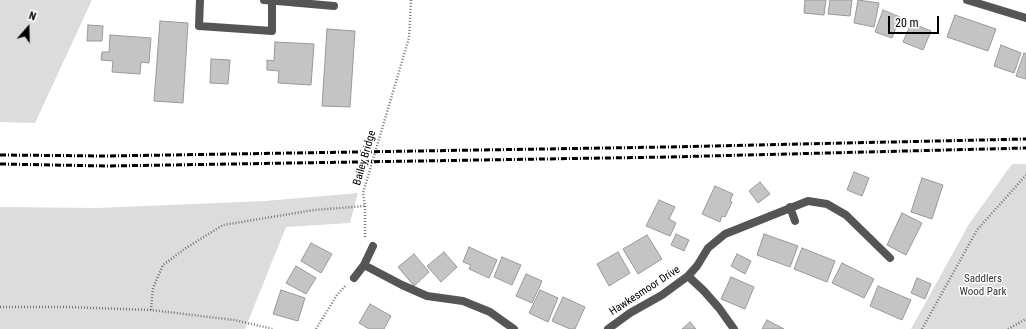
<!DOCTYPE html>
<html>
<head>
<meta charset="utf-8">
<style>
  body { margin:0 }
  #map { position:relative; width:1026px; height:329px; overflow:hidden; background:#fff; font-family:"Roboto Condensed",sans-serif }
  canvas { display:block }
  .north { position:absolute; left:8px; top:8px; width:40px; height:40px; -webkit-text-stroke:3px #fff; paint-order:stroke; rotate:20deg; font-size:11px; font-weight:700; line-height:16px; text-align:center; color:#000 }
  .north::after { content:''; display:block; margin:auto; width:14px; height:18px; background:#000; clip-path:polygon(50% 0,100% 100%,50% 72%,0 100%) }
  .scale { position:absolute; left:888px; top:16px; width:51px; height:18px; box-sizing:border-box; border:2px solid #000; border-top:0; padding-left:5px; font-size:12px; line-height:14px; white-space:nowrap; color:#000; -webkit-text-stroke:3px #fff; paint-order:stroke }
</style>
</head>
<body>
<div id="map">
<canvas width="1026" height="329"></canvas>
<div class="north">N</div>
<div class="scale">20 m</div>
</div>
<script>
const ctx = document.querySelector('canvas').getContext('2d');
ctx.lineJoin = 'round';
function paint(path, color) { ctx.fillStyle = color; ctx.fill(path, 'evenodd'); }
const shape = rows => new Path2D(rows.map(r => 'M' + r).join(''));
function trace(path, color, width, dash) { ctx.strokeStyle = color; ctx.lineWidth = width; ctx.lineCap = dash ? 'butt' : 'round'; ctx.setLineDash(dash || []); ctx.stroke(path); }
function write(font, color, halo, rows, align = 'center') {
  ctx.font = font + ' "Roboto Condensed",sans-serif'; ctx.lineWidth = 3; ctx.setLineDash([]); ctx.textBaseline = 'middle'; ctx.strokeStyle = halo; ctx.fillStyle = color; for (const [text, x, y, turn = 0] of rows) {
    ctx.save(); ctx.translate(x, y); ctx.rotate((+turn || 0) * Math.PI / 180); ctx.textAlign = isNaN(turn) ? turn : align; if (halo) ctx.strokeText(text, 0, 0); ctx.fillText(text, 0, 0); ctx.restore();
  }
}
paint(shape([
  [0,0,92,0,35,123,0,122],
  [1012,164,1026,164,1026,329,911,329,969,224],
  [358,193,350,223,286,227,245,329,0,329,0,207,97,208,265,201]
]), '#dcdcdc');
const building = shape([
  [805,0,826,0,824,15,804,13,805,0],
  [830,0,852,0,850,16,828,14,830,0],
  [858,0,879,3,874,27,854,23,858,0],
  [883,10,900,17,892,38,875,32,883,10],
  [955,15,996,29,988,51,947,37,955,15],
  [160,21,188,23,183,103,154,101,160,21],
  [911,23,931,31,923,50,903,42,911,23],
  [88,25,103,26,102,41,87,41,88,25],
  [327,29,355,31,350,107,322,106,327,29],
  [110,35,151,38,149,63,141,62,140,74,112,72,113,61,101,60,102,52,109,52,110,35],
  [275,42,314,44,311,85,278,83,279,71,267,70,267,60,274,61,275,42],
  [1001,45,1021,53,1014,73,994,66,1001,45],
  [1024,53,1026,54,1026,79,1016,76,1024,53],
  [211,59,230,60,228,84,210,83,211,59],
  [854,172,869,178,862,196,847,190,854,172],
  [922,178,943,185,932,219,911,212,922,178],
  [760,182,770,194,758,203,749,191,760,182],
  [715,186,733,194,730,201,732,202,725,217,722,216,720,222,702,214,715,186],
  [659,200,675,207,669,219,676,223,670,236,646,226,659,200],
  [902,213,922,223,906,255,887,245,902,213],
  [676,234,689,240,684,251,671,245,676,234],
  [764,234,798,246,790,267,757,255,764,234],
  [647,235,662,259,638,274,623,249,647,235],
  [311,243,332,254,321,273,301,261,311,243],
  [469,247,497,260,489,278,469,269,471,265,463,262,469,247],
  [802,248,835,261,827,282,794,269,802,248],
  [444,252,457,267,441,282,427,266,444,252],
  [618,252,630,273,609,286,597,264,618,252],
  [414,254,429,272,414,286,398,267,414,254],
  [737,254,751,261,745,274,731,266,737,254],
  [502,257,521,265,512,285,494,277,502,257],
  [842,263,874,279,864,298,832,283,842,263],
  [296,266,316,278,306,294,286,283,296,266],
  [526,274,542,281,532,303,516,296,526,274],
  [731,277,754,287,745,309,721,299,731,277],
  [917,278,931,284,925,299,911,293,917,278],
  [878,286,911,300,902,320,870,306,878,286],
  [281,290,305,298,298,321,273,314,281,290],
  [540,290,558,298,548,322,529,313,540,290],
  [563,297,585,307,575,329,570,329,552,321,563,297],
  [370,304,391,316,384,329,369,329,359,323,370,304],
  [767,320,784,329,762,329,767,320],
  [690,322,696,329,682,329,690,322]
]);
paint(building, '#c4c4c4');
trace(building, '#999', 1);
trace(shape([
  [365,237,365,206,363,193,409,38,411,0],
  [0,307,66,307,151,310,234,320,273,329],
  [151,310,153,288,163,265,186,248,223,225,314,210,365,206],
  [316,329,337,295,346,285],
  [922,329,977,230,1026,175],
  [1008,329,1026,319]
]), '#777', 2.5, [1, 2]);
trace(shape([
  [200,0,199,26,272,31,272,1],
  [277,1,334,6]
]), '#555', 8);
trace(shape([
  [264,0,277,1],
  [967,0,1026,18],
  [790,207,795,221],
  [364,265,402,285,427,296,463,301,490,312,514,329],
  [688,276,704,291,719,308,734,329],
  [354,278,364,265,373,246],
  [608,329,630,313,662,295,688,276,697,266,708,248,725,234,808,201,827,204,846,215,890,258]
]), '#555', 8);
trace(shape([
  [0,155,106,156,667,147,1026,139],
  [0,164,106,166,668,157,1026,148]
]), '#000', 3, [6, 2, 1, 2]);
write('11px', '#000', '#fff', [
  ["Bailey Bridge",365,158,-74],
  ["Hawkesmoor Drive",645,291,-33]
]);
write('11px', '#333', '#fff', [
  ["Saddlers",983,279],
  ["Wood Park",983,292]
]);
</script>
</body>
</html>
